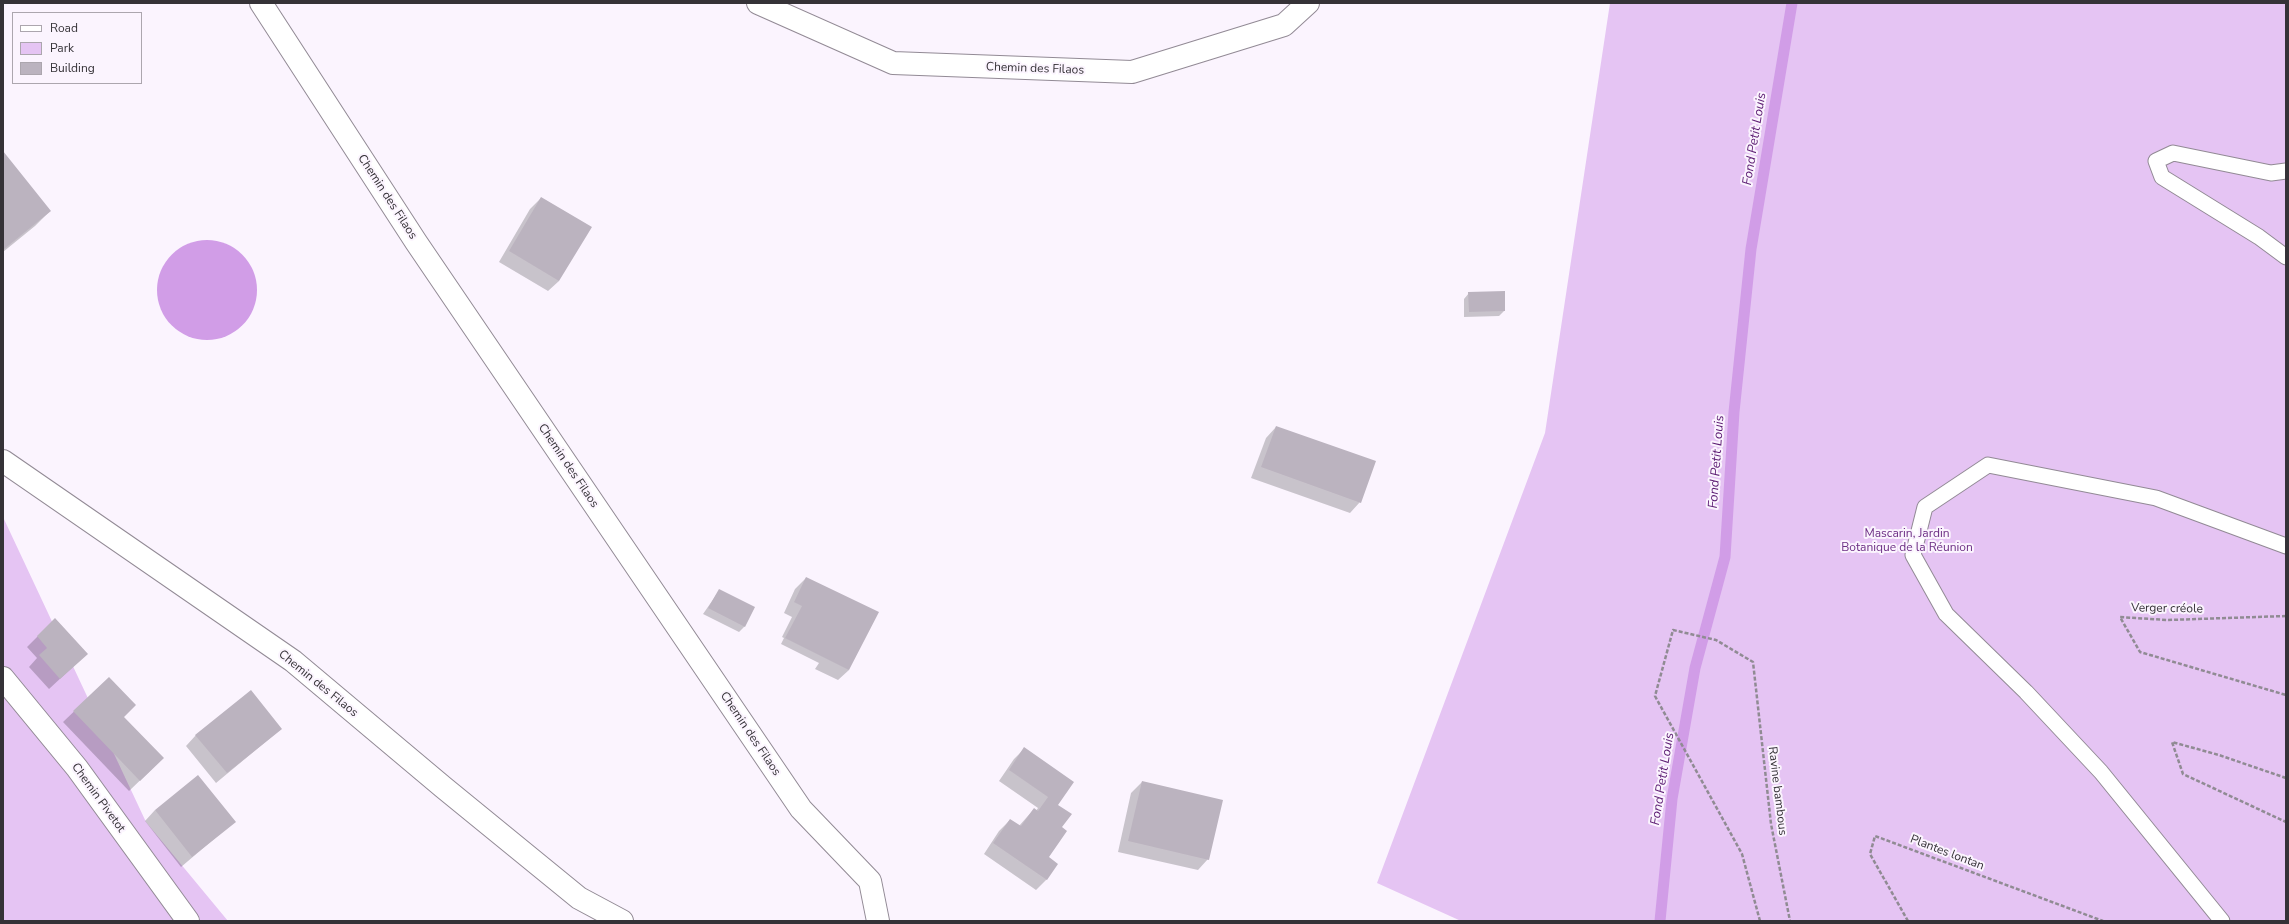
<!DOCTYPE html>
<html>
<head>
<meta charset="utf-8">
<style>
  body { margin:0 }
  #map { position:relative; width:2289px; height:924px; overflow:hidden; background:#fbf4fe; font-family:"Nunito Sans",sans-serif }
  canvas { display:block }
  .frame { position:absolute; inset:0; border:4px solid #353237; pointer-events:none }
  .legend { position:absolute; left:12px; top:12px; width:130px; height:72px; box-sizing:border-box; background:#fbf4fe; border:1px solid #aca6ae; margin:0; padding:5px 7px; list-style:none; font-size:12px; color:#353237 }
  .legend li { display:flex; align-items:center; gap:8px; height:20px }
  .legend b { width:20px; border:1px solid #aca6ae }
</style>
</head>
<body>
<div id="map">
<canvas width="2289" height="924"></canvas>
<div class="frame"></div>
<ul class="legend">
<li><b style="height:5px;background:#fff"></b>Road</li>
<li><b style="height:11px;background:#e5c4f3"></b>Park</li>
<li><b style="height:11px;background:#bbb3bf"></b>Building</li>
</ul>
</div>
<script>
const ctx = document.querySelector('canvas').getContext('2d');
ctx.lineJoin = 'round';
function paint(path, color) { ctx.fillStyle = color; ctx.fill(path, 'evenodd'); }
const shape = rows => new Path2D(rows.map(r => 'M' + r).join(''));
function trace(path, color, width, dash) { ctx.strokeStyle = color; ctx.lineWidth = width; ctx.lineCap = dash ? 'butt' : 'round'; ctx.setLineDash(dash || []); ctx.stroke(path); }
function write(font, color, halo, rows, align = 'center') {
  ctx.font = font + ' "Nunito Sans",sans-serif'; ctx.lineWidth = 4; ctx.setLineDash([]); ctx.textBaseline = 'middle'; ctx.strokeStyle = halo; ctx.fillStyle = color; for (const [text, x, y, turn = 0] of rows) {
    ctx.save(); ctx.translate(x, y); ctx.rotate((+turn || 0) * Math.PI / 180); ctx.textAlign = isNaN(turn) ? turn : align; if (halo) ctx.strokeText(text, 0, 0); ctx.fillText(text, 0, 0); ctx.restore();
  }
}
paint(shape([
  [1610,3,2286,3,2286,921,1461,921,1377,883,1545,433],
  [3,517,146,822,228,921,3,921]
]), '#e5c4f3');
paint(shape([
  '157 290a50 50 0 1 1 100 0a50 50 0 1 1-100 0Z'
]), '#d19de7');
paint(shape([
  [3,153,50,211,35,226,3,252],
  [541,198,559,281,548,291,499,262,530,209],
  [1469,293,1504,311,1499,316,1464,317,1464,299],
  [1276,427,1360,502,1350,513,1251,478,1266,438],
  [806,578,849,670,838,680,815,669,819,663,781,644,784,638,782,637,792,617,784,613,795,589],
  [719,591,754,608,744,627,739,632,703,614],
  [38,636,76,664,49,689,29,667,37,658,27,647],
  [109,678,123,717,152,769,129,791,63,722],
  [281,729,216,783,186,746,196,735],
  [1025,748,1057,805,1061,827,1047,857,1047,879,1036,890,984,854,999,831,1010,820,1019,826,1034,809,1036,811,1038,808,999,781,1014,759],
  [1142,782,1208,859,1198,870,1118,852,1131,793],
  [155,810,234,822,181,867,145,821]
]), '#0003');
trace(shape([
  [1660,921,1672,799,1695,668,1725,557,1734,412,1751,249,1792,3]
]), '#d19de7', 11);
paint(shape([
  [3,151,51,211,3,250],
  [541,197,592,227,559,281,509,251],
  [1505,291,1505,311,1469,312,1468,292],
  [1276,426,1376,461,1361,503,1261,467],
  [806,577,879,612,849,670,785,638,802,606,794,602],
  [719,589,755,607,745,627,708,608],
  [55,618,88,654,60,679,39,655,47,648,37,636],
  [109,677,136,705,124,717,164,758,140,781,73,711],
  [251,690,282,729,227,773,195,735],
  [1024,747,1074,782,1058,805,1072,814,1062,827,1067,831,1049,857,1058,864,1047,880,993,843,1010,819,1021,826,1034,808,1038,811,1048,797,1009,770],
  [198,775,236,822,192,857,155,810],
  [1142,781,1223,800,1209,860,1128,841]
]), '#bbb3bf');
const lane = shape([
  [2286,171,2271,173,2173,153,2156,161,2162,177,2259,237,2286,257],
  [2222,921,2101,772,2026,692,1946,614,1913,555,1925,507,1988,465,2156,498,2286,546]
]);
const street = shape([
  [261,3,416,242,801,809,870,881,878,921],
  [758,3,893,63,1132,72,1284,25,1308,3],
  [3,461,293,661,443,787,579,898,622,921],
  [3,678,77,768,188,921]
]);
trace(lane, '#928a95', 17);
trace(street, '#928a95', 24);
trace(shape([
  [2286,616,2168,620,2120,617,2140,652,2286,695],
  [2286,778,2219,755,2172,742,2183,774,2286,822],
  [1760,921,1742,854,1655,696,1673,630,1716,640,1753,662,1771,824,1790,921],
  [1908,921,1870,854,1875,836,2103,921]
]), '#908b93', 2.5, [4, 2]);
trace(lane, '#fff', 15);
trace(street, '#fff', 22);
write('12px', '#353237', '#fbf4fe', [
  ["Chemin des Filaos",1035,69,2],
  ["Chemin des Filaos",387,197,57],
  ["Chemin des Filaos",568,466,56],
  ["Verger créole",2167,609,1],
  ["Chemin des Filaos",318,684,39],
  ["Chemin des Filaos",750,734,56],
  ["Ravine bambous",1777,791,83],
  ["Chemin Pivetot",98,798,54],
  ["Plantes lontan",1947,853,21]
]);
write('12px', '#6c2e84', '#fbf4fe', [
  ["Mascarin, Jardin",1907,534],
  ["Botanique de la Réunion",1907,548]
]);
write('italic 13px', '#5b1b72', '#fbf4fe', [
  ["Fond Petit Louis",1755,139,-81],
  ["Fond Petit Louis",1717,462,-86],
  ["Fond Petit Louis",1663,779,-81]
]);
</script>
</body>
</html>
